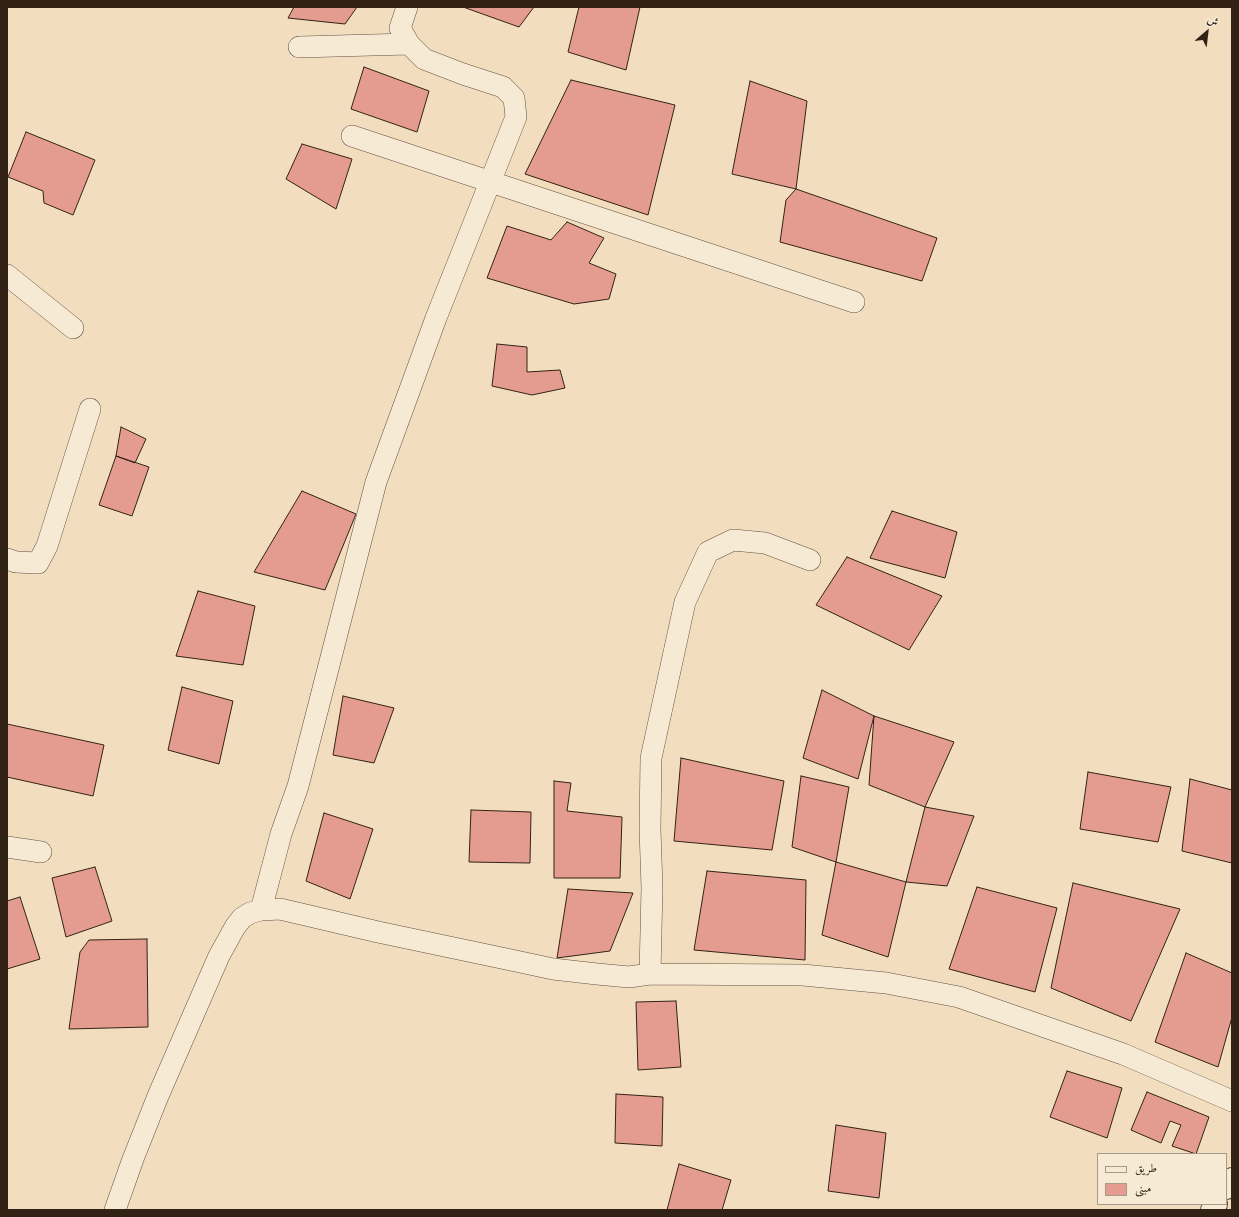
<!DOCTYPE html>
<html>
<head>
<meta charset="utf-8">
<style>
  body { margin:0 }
  #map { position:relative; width:1239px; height:1217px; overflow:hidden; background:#f2debf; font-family:"IM FELL Double Pica",Amiri,serif }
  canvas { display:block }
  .frame { position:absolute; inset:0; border:8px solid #322215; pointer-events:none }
  .legend { position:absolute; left:1097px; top:1153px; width:130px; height:52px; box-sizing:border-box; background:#f7ead5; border:1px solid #a89a88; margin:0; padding:5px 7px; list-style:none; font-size:12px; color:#322215 }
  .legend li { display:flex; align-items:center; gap:8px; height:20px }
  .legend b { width:20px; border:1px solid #a89a88 }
  .north { position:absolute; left:1187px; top:12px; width:40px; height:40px; -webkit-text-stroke:3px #f7ead5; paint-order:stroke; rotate:28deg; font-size:11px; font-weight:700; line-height:16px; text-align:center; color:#322215 }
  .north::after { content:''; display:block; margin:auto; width:14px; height:18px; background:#322215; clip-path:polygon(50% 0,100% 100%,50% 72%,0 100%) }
</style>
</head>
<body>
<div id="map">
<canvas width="1239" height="1217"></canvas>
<div class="frame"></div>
<ul class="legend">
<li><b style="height:5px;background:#f7ead5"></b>طريق</li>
<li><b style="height:11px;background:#e59c90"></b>مبنى</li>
</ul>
<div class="north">ش</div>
</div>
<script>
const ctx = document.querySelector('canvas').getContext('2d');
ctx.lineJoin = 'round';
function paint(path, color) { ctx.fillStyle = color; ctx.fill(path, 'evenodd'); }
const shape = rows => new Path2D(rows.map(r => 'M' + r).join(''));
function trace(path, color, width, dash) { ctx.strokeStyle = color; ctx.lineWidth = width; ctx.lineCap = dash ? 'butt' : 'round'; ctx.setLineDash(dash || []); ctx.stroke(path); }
const building = shape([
  [294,7,357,7,345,24,288,18,294,7],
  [463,7,534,7,519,27,463,7],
  [579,7,640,7,626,70,568,52,579,7],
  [364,67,429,91,417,132,351,109,364,67],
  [571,80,675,105,648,215,525,174,571,80],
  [750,81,807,101,796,189,732,174,750,81],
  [26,132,95,160,73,215,44,203,43,191,8,177,26,132],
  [302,144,352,159,336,209,286,179,302,144],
  [796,189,937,238,922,281,780,242,786,200,796,189],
  [567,222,604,238,589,263,616,274,609,299,574,304,487,278,507,226,551,240,567,222],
  [497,344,527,347,527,372,560,370,565,388,532,395,492,386,497,344],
  [121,427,146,439,135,463,116,456,121,427],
  [116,456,149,467,132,516,99,505,116,456],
  [302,491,356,514,325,590,254,572,302,491],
  [892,511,957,532,945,578,870,558,892,511],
  [847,557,942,596,909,650,816,605,847,557],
  [198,591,255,606,243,665,176,656,198,591],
  [182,687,233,701,219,764,168,750,182,687],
  [822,690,874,716,858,779,803,758,822,690],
  [343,696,394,708,374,763,333,755,343,696],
  [874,716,954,742,925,807,869,785,874,716],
  [7,724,104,745,93,796,7,777,7,724],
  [681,758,784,781,772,850,674,841,681,758],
  [1088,772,1171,787,1158,842,1080,829,1088,772],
  [801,776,849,787,836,862,792,847,801,776],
  [1190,779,1232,790,1232,863,1182,851,1190,779],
  [554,781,571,783,567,811,622,817,620,878,554,878,554,781],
  [925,807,974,816,947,886,906,882,925,807],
  [471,810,531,812,530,863,469,862,471,810],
  [324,813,373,829,350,899,306,881,324,813],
  [836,862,906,882,888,957,822,935,836,862],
  [95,867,112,921,66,937,52,878,95,867],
  [707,871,806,880,805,960,694,950,707,871],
  [1073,883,1180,909,1131,1021,1051,988,1073,883],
  [977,887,1057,908,1035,992,949,969,977,887],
  [568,889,633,893,610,951,557,958,568,889],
  [20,897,40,959,7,969,7,901,20,897],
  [147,939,148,1027,69,1029,80,952,89,940,147,939],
  [1186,953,1232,973,1232,1017,1218,1067,1155,1042,1186,953],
  [676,1001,681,1067,638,1070,636,1002,676,1001],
  [1067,1071,1122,1088,1107,1138,1050,1117,1067,1071],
  [1147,1092,1209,1117,1196,1154,1172,1146,1181,1125,1170,1121,1161,1143,1131,1130,1147,1092],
  [616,1094,663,1097,662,1146,615,1143,616,1094],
  [836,1125,886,1133,879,1198,828,1191,836,1125],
  [679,1164,731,1180,722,1210,667,1210,679,1164]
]);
paint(building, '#e59c90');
trace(building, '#322215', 1);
const minor = shape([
  [299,47,409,44],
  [352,136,854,302],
  [7,275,73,328],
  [7,559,16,562,38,563,47,546,90,409],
  [7,847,41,852],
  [261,910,281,834,298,786,376,482,436,318,516,117,514,98,503,87,463,74,424,59,409,44,400,28,407,7],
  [650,974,652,888,650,829,651,758,685,602,708,552,733,540,765,543,810,560],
  [115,1210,133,1159,158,1096,219,956,235,927,242,918,250,913,261,910,280,909,378,932,511,960,553,969,597,974,629,977,650,974,803,975,886,983,959,997,1123,1054,1232,1101]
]);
const tertiary = shape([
  [1226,1188,1232,1179],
  [1212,1210,1216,1204]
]);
trace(minor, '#625140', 22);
trace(tertiary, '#625140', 24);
trace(minor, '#f7ead5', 21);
trace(tertiary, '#f7ead5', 22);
</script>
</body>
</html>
